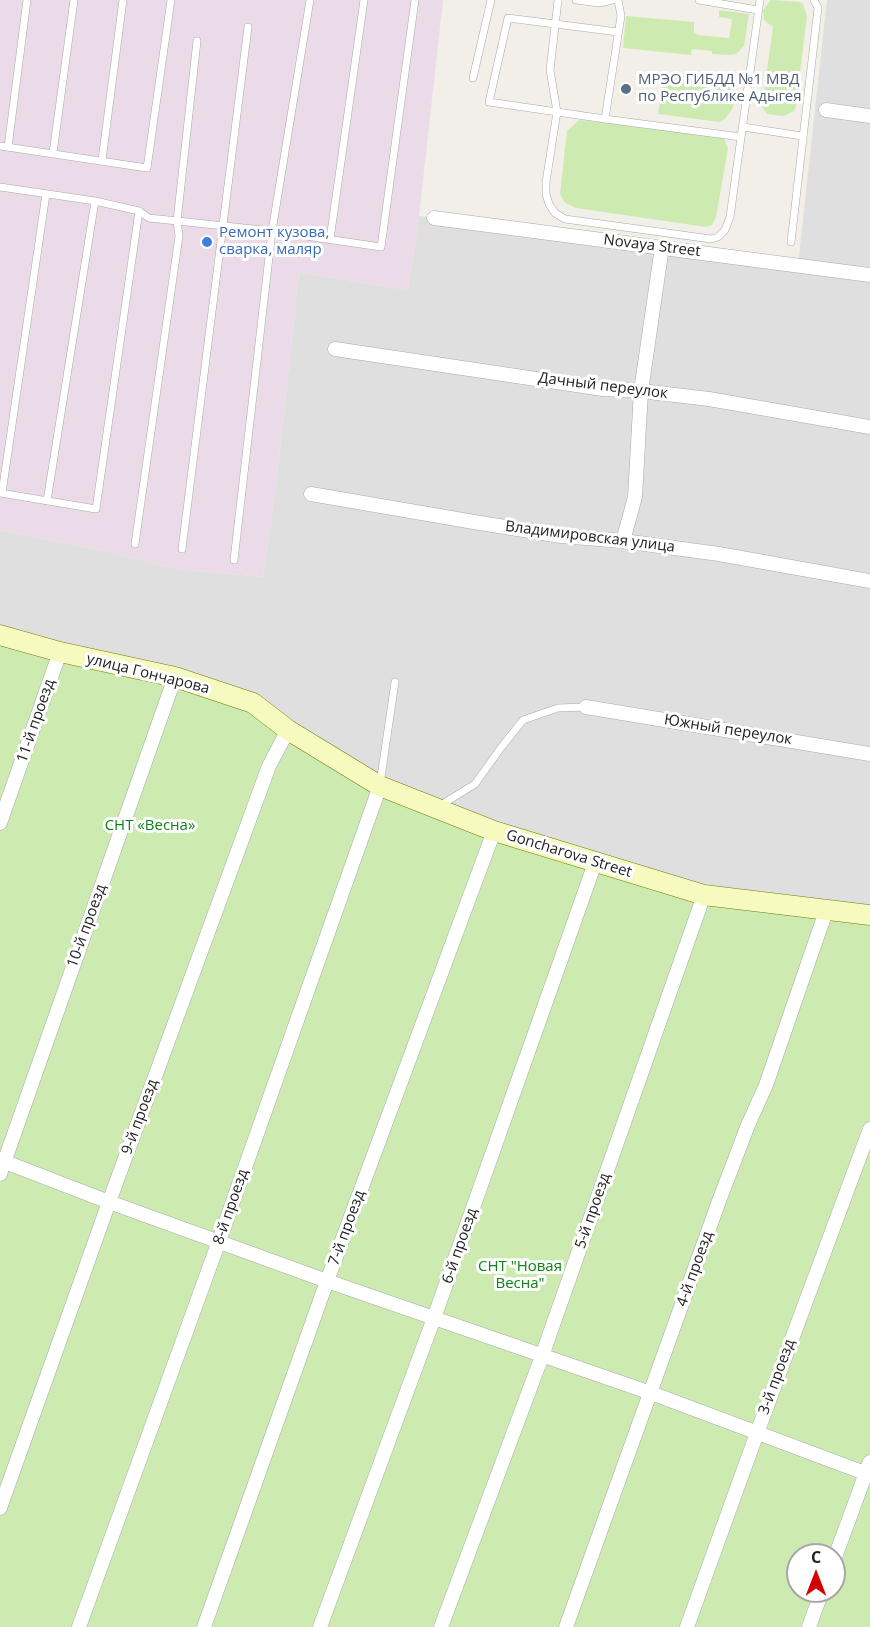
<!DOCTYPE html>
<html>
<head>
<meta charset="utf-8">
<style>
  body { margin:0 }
  #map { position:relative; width:870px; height:1627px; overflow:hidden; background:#f2efe9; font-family:"Open Sans",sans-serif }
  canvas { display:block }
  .north { position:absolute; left:786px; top:1543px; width:60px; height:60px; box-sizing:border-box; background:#fff; border:2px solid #a7a7a7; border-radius:50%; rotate:0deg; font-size:16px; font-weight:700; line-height:24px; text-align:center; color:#222 }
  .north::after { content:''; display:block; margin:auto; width:21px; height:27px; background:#d40000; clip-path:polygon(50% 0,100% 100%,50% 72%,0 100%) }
</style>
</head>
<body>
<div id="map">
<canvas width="870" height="1627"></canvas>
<div class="north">С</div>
</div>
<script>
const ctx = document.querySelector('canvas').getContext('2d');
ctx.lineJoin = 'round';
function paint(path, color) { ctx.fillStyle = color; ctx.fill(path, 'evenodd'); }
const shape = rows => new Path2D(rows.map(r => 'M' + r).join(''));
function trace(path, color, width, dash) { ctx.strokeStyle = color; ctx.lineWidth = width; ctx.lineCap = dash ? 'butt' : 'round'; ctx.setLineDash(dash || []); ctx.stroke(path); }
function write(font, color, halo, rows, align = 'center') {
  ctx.font = font + ' "Open Sans",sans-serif'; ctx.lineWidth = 6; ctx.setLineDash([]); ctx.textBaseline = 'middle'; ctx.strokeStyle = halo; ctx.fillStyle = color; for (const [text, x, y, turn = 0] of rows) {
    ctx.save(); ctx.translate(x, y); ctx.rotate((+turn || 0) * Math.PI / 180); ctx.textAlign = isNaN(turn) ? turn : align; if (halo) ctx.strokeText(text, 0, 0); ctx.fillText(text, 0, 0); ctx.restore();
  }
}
paint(shape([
  [827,0,870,0,870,915,826,911,595,863,0,635,0,530,105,551,177,569,263,577,277,475,299,272,408,290,419,216,798,265]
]), '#e0dfdf');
paint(shape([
  [0,0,443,0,419,216,408,290,299,272,277,475,263,577,177,569,105,551,0,530]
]), '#ebdbe8');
paint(shape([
  [771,0,800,2,803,4,807,16,796,106,794,111,784,116,767,114,762,107,773,27,764,20,763,10],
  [719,10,749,14,744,46,736,54,730,55,712,54,712,51,692,49,691,55,623,48,626,16,694,22,694,32,698,35,729,38,732,19,719,17],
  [664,73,738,81,733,108,725,119,720,122,658,114],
  [579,120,722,134,728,148,716,217,712,225,706,227,576,208,564,202,560,194,567,131],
  [0,635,253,703,380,786,704,895,870,915,870,1627,0,1627],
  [798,1555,834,1555,834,1591,798,1591]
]), '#cdebb0');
const lane = shape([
  [558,0,550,70,557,112,546,182,546,194,549,204,555,213,565,219,711,239,718,237,725,230,730,217,760,0],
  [576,0,599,3,613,0],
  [699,0,758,10],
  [618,32,508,18,489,102,605,119,621,16,618,0],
  [473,78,491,0],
  [605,119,741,137],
  [743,127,802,136],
  [0,146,147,168,171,0],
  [8,147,27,0],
  [53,153,74,0],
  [102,160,123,0],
  [0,187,95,201,139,211,149,218,272,231,381,247,415,0],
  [330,239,364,0],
  [791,242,818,8,814,0],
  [0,493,96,509,139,211],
  [2,493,46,194],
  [47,501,95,201],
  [135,544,179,236,177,221,197,41],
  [182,549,248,27],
  [234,560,272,231,310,0],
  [380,784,395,682],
  [441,805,475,784,500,749,523,720,558,708,586,707]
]);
const street = shape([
  [826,110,870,116],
  [434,218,870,275],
  [335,349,603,389,641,391,709,399,870,427],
  [311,494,474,522,561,536,623,541,719,554,870,581],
  [623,541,635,497,641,391,662,247],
  [586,707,870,754],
  [0,823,60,652],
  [0,1160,109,1202,327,1281,651,1393,870,1475],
  [0,1174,175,677],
  [0,1508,109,1202,269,766,288,730],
  [834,1560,870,1462],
  [79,1627,219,1241,380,786],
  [204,1627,327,1281,494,831],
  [320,1627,434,1318,595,863],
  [441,1627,542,1356,704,895],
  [566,1627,719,1201,748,1125,766,1085,826,911],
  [687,1627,757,1433,870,1129],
  [809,1627,822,1591]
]);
const secondary = shape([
  [0,635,60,652,175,677,253,703,288,730,380,786,494,831,704,895,870,915]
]);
trace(lane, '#a9a9a9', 8);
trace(street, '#a9a9a9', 15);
trace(secondary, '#707d05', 21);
trace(lane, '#fff', 7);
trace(street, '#fff', 14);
trace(secondary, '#f7fabf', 20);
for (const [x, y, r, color] of [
  [626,89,6,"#5c6f8a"],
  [207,242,6,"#3f7fe0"]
]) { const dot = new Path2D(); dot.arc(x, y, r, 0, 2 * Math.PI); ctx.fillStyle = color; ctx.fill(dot); trace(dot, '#fff', 2); }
write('15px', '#4e5e75', '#fff', [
  ["МРЭО ГИБДД №1 МВД",638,80],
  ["по Республике Адыгея",638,97]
], 'left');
write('15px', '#366cbe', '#fff', [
  ["Ремонт кузова,",219,233],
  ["сварка, маляр",219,250]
], 'left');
write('15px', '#222', '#fff', [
  ["Novaya Street",652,246,7],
  ["Дачный переулок",603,386,7],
  ["Владимировская улица",590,537,7],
  ["улица Гончарова",148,674,14],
  ["11-й проезд",36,721,-71],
  ["Южный переулок",728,730,9],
  ["Goncharova Street",569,854,17],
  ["10-й проезд",87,926,-70],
  ["9-й проезд",140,1117,-70],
  ["8-й проезд",231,1207,-71],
  ["5-й проезд",593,1211,-71],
  ["7-й проезд",347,1228,-70],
  ["6-й проезд",460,1246,-71],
  ["4-й проезд",695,1269,-70],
  ["3-й проезд",777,1377,-70]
]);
write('15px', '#0c8416', '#fff', [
  ["СНТ «Весна»",150,826],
  ["СНТ \"Новая",520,1267],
  ["Весна\"",520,1284]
]);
</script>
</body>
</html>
